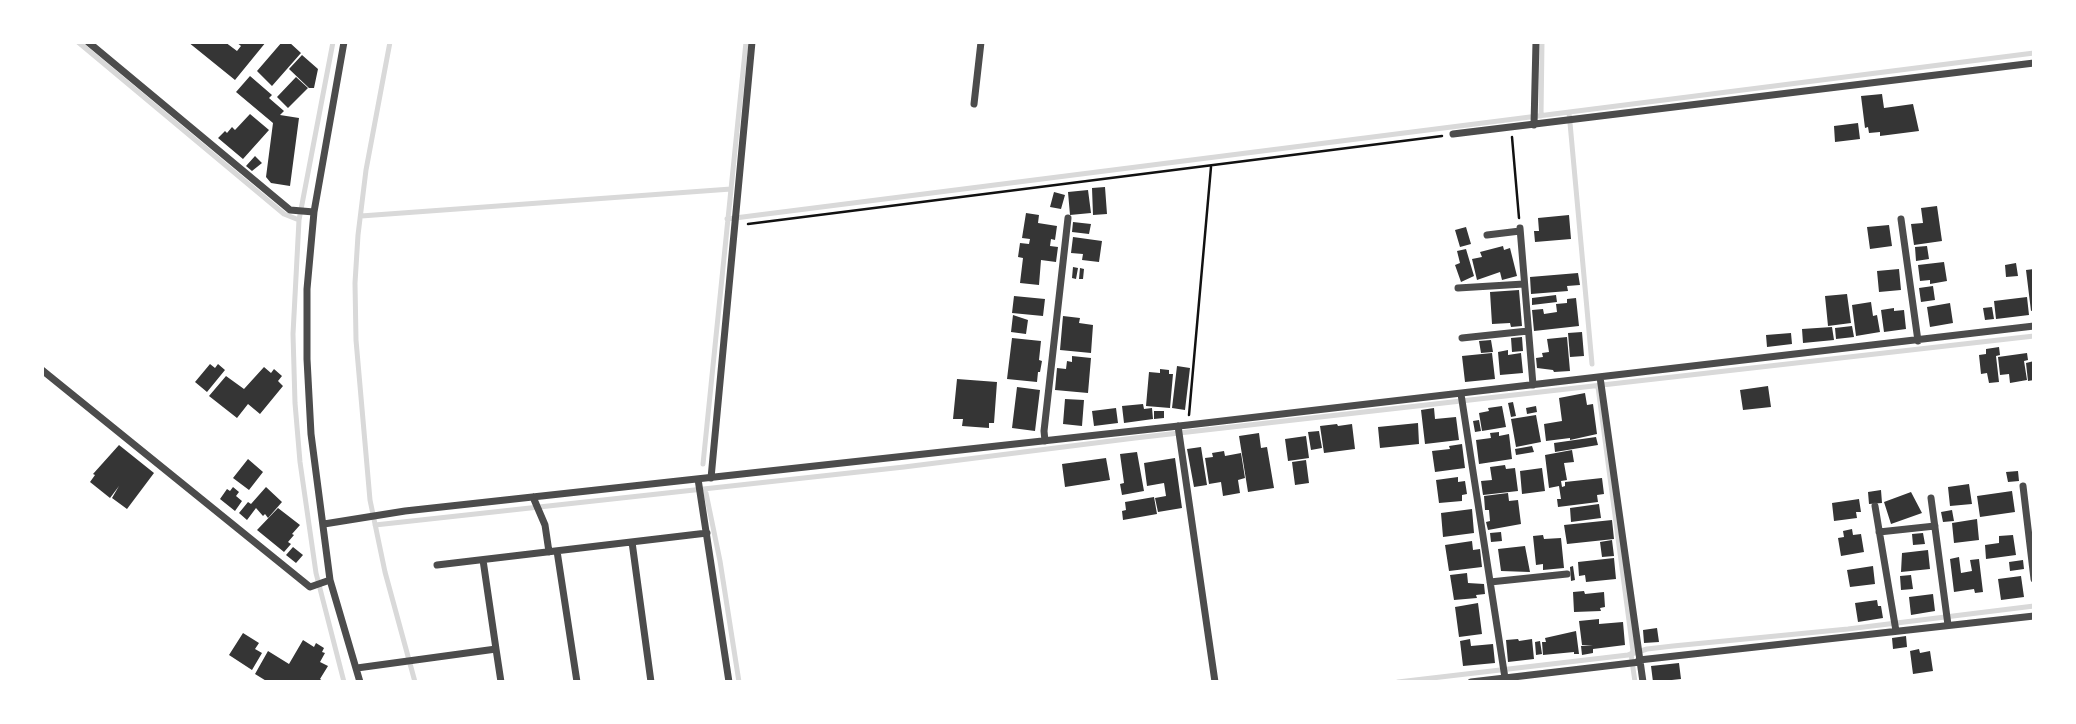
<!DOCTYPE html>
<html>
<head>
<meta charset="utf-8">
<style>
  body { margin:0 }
  #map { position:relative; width:2076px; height:724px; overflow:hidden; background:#fff; font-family:"Sofia Sans Condensed",sans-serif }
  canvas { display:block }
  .frame { position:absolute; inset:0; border:44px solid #fff; pointer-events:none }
</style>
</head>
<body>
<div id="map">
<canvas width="2076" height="724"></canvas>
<div class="frame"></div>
</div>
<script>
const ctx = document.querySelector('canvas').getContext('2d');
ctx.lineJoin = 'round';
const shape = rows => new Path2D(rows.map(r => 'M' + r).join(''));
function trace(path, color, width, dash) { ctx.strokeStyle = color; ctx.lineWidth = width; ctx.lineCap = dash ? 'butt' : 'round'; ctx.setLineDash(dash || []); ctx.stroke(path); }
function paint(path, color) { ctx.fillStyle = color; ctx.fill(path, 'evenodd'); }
trace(shape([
  [78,42,284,214,299,220],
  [333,42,299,220,293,334,295,403,300,462,316,573,344,682],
  [390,42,366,170,358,235,355,283,356,340,370,500,385,572,415,682],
  [1569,112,1592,364],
  [1541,116,1542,42],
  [361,216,731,189],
  [727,219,2034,53],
  [1598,387,1633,651,1631,654,1635,682],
  [703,464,746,42],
  [706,493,720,561,739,682],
  [375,525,904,467,1135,438,2034,336],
  [1398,682,1628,655,1647,649,1673,646,1848,629,2034,606]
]), '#d9d9d9', 5);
paint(shape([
  [188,42,225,42,237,51,241,46,236,42,266,42,235,80],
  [282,42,289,42,301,53,272,86,257,71],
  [302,55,318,69,314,88,309,88,289,69],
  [250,76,272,95,269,98,284,111,280,115,299,118,290,186,271,183,266,177,273,123,236,92],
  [296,77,308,88,288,108,277,97],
  [1882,94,1884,108,1913,104,1919,131,1880,136,1880,132,1869,133,1868,127,1865,128,1861,96],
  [250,114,269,130,243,159,218,138,225,131,227,133,232,127,235,130],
  [1858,123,1860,139,1835,142,1834,126],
  [255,156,262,163,252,171,246,166],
  [1105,187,1107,214,1093,215,1092,188],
  [1088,190,1091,213,1070,215,1068,192],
  [1054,192,1065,195,1061,209,1050,207],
  [1937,206,1942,241,1914,245,1911,224,1923,223,1921,208],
  [1026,213,1039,215,1038,223,1057,226,1055,240,1051,239,1050,246,1058,247,1056,262,1041,260,1039,285,1020,283,1023,258,1018,257,1020,243,1029,244,1030,239,1022,238],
  [1569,215,1571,239,1535,242,1534,231,1539,231,1538,218],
  [1073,222,1091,224,1089,234,1072,232],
  [1889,225,1892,246,1870,249,1867,227],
  [1466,227,1471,244,1460,247,1455,230],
  [1073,237,1102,241,1099,262,1082,260,1083,254,1071,253],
  [1503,246,1504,250,1510,248,1517,276,1502,280,1500,272,1477,280,1472,259,1482,257,1480,252],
  [1927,246,1929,259,1916,261,1915,247],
  [1466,249,1474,276,1461,282,1455,265,1460,263,1457,251],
  [1944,262,1947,281,1930,284,1930,280,1920,281,1918,265],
  [2016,263,2018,276,2006,277,2005,265],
  [1073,267,1078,268,1076,279,1072,278],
  [1080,268,1084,269,1083,279,1079,279],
  [1899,269,1901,290,1879,292,1877,271],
  [2034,269,2034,310,2031,311,2026,270],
  [1578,273,1580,285,1567,286,1568,291,1531,294,1530,277],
  [1933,286,1935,300,1921,302,1919,288],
  [1519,290,1522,326,1511,327,1510,323,1492,324,1490,292],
  [1847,294,1851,323,1828,326,1825,296],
  [1556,295,1557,302,1532,305,1532,298],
  [1014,296,1045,299,1043,316,1012,313],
  [2027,297,2029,315,1996,319,1994,301],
  [1576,298,1579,326,1534,331,1532,310,1543,309,1544,314,1557,312,1556,304,1567,303,1567,299],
  [1871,302,1873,316,1877,315,1880,332,1856,336,1852,305],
  [1950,303,1953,323,1930,327,1927,307],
  [1992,307,1994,319,1985,320,1983,308],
  [1894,308,1894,311,1904,310,1906,329,1884,332,1881,310],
  [1013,315,1028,320,1026,334,1011,332],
  [1063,316,1080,318,1079,323,1093,325,1091,353,1060,350],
  [1852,326,1854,337,1836,339,1835,328],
  [1832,327,1834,340,1803,343,1802,329],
  [1582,332,1584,356,1570,357,1568,333],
  [1791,333,1792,344,1767,347,1766,335],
  [1522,337,1523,351,1512,352,1511,338],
  [1567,337,1570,371,1554,372,1553,370,1537,368,1536,358,1543,357,1542,353,1549,352,1547,339],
  [1012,338,1041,341,1039,360,1042,361,1040,372,1038,372,1037,382,1007,379],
  [1491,340,1493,352,1481,353,1479,341],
  [1999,347,2000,355,1996,356,1999,382,1989,383,1987,373,1981,374,1979,355,1986,354,1986,349],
  [1508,350,1508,355,1521,353,1523,373,1500,375,1498,352],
  [1492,353,1495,379,1465,382,1462,356],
  [2027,353,2028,360,2024,361,2027,380,2010,383,2009,374,2000,375,1998,357],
  [1072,356,1091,358,1088,393,1055,390,1057,368,1066,369,1067,361,1072,362],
  [2034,361,2034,380,2028,381,2026,363],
  [210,364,215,368,218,364,225,370,207,392,195,382],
  [1177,366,1190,368,1185,410,1172,408],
  [264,367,271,373,274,369,282,376,278,381,283,386,260,414,248,404,237,418,209,396,226,376,244,389],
  [1160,369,1169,370,1169,374,1173,374,1170,408,1146,406,1149,372,1160,373],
  [957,379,997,382,994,423,989,423,989,428,962,426,963,419,953,419],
  [1768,386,1771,407,1743,410,1740,390],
  [1017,387,1040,390,1035,431,1012,428],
  [1585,393,1587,405,1593,404,1597,434,1570,440,1570,438,1546,441,1544,424,1562,421,1559,398],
  [1065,399,1084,400,1082,426,1063,424],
  [1513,402,1516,416,1511,417,1508,403],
  [1143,404,1144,409,1152,408,1153,419,1124,423,1122,406],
  [1502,406,1506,427,1482,431,1479,413,1489,411,1488,408],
  [1536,406,1537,412,1527,414,1526,408],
  [1116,408,1118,423,1094,426,1092,411],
  [1434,408,1435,419,1456,417,1459,440,1425,444,1421,410],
  [1154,411,1164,411,1164,418,1154,419],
  [1536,415,1541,442,1516,447,1511,419],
  [1479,420,1481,431,1475,432,1473,421],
  [1418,423,1419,444,1380,448,1378,427],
  [1337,424,1338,426,1352,424,1355,449,1324,453,1320,426],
  [1319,431,1322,448,1311,450,1308,432],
  [1499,432,1499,436,1509,434,1512,459,1479,464,1476,440,1491,438,1490,433],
  [1259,433,1261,448,1267,447,1274,488,1248,492,1239,436],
  [1306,436,1309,458,1288,461,1285,439],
  [1596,437,1598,445,1555,452,1554,443],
  [1462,444,1465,468,1435,472,1432,451,1450,449,1449,446],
  [119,445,154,473,127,509,112,498,119,486,110,498,90,482,95,475,93,474],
  [1532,446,1534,452,1516,455,1515,449],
  [1201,447,1207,485,1194,487,1187,449],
  [1572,450,1574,462,1564,463,1567,480,1561,481,1562,487,1565,486,1565,482,1602,478,1604,494,1597,495,1598,502,1558,507,1557,499,1561,499,1559,486,1549,488,1545,455],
  [1224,451,1225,456,1241,453,1245,478,1238,480,1240,493,1223,496,1221,482,1209,484,1205,458,1213,457,1212,453],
  [1137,452,1144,491,1122,495,1120,484,1124,483,1120,454],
  [1106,458,1110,480,1065,487,1062,464],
  [1175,458,1182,508,1158,512,1155,498,1166,496,1164,483,1147,486,1144,463],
  [248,459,263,472,249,490,233,478],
  [1306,460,1309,483,1295,485,1292,462],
  [1505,465,1506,469,1515,468,1518,491,1483,495,1481,481,1492,480,1490,467],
  [1542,468,1545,491,1522,494,1520,471],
  [2018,471,2019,481,2008,482,2006,472],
  [1458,477,1458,482,1465,481,1467,494,1462,495,1462,501,1439,503,1436,480],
  [1969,484,1972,504,1950,506,1948,487],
  [233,487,239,492,236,496,242,501,235,511,220,499,227,489,230,491],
  [266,487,282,502,268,518,265,514,263,516,256,508,247,520,239,513,248,502,251,504],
  [1881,490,1882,503,1869,504,1868,492],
  [2012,491,2015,512,1980,517,1977,496],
  [1911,492,1922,513,1891,524,1884,502],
  [1508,493,1509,501,1518,500,1521,524,1488,530,1486,522,1490,521,1489,510,1485,510,1484,496],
  [1154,497,1157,514,1123,520,1122,511,1126,510,1125,502],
  [1859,499,1861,512,1856,512,1857,518,1834,521,1832,503],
  [1599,504,1601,518,1571,522,1570,508],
  [278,508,300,525,292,534,294,535,288,542,291,544,284,552,257,530],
  [1472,509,1474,533,1443,537,1441,513],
  [1952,510,1954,521,1943,522,1941,512],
  [1977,519,1979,540,1954,543,1952,523],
  [1612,520,1614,539,1567,544,1564,525],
  [1852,529,1853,535,1861,534,1864,552,1841,556,1838,538,1844,537,1843,531],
  [1501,532,1502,541,1491,542,1490,533],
  [1923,533,1925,544,1913,545,1912,534],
  [1543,535,1544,539,1561,538,1564,568,1543,570,1543,564,1536,565,1533,536],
  [2013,535,2016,555,1986,559,1985,545,1999,543,1999,536],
  [1612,540,1614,556,1602,557,1600,542],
  [1472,541,1473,550,1480,549,1482,567,1449,571,1445,545],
  [1525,546,1530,572,1501,571,1498,549],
  [293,547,303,555,296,563,286,555],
  [1928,550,1930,569,1901,572,1902,553],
  [1959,557,1961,573,1972,571,1970,560,1979,559,1983,592,1975,593,1974,589,1954,592,1950,559],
  [1614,558,1616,579,1586,582,1585,575,1579,576,1578,562],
  [2023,560,2024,569,2010,571,2009,562],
  [1573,566,1575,580,1571,581,1570,567],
  [1873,566,1875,584,1850,587,1847,570],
  [1467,573,1468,583,1484,584,1485,594,1476,595,1477,598,1454,600,1450,575],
  [1911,575,1913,589,1901,590,1900,576],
  [2021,576,2024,597,2001,600,1998,579],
  [1584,591,1585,594,1604,592,1605,607,1600,608,1601,611,1574,612,1573,592],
  [1933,594,1935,611,1911,615,1909,597],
  [1877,600,1878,606,1881,606,1883,618,1858,622,1855,603],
  [1478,603,1482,634,1459,637,1455,607],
  [1599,619,1599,624,1623,622,1625,645,1593,649,1593,653,1582,655,1581,646,1593,645,1582,645,1579,621],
  [1657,628,1659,642,1644,643,1643,630],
  [1576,631,1579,654,1574,654,1574,652,1543,655,1542,642,1546,642,1545,638],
  [243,633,259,643,255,649,262,653,252,670,229,655],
  [1906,636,1907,647,1893,649,1892,638],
  [1470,639,1471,646,1493,644,1495,663,1463,666,1460,641],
  [1518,639,1519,641,1532,639,1534,659,1508,662,1506,640],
  [303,640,314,647,316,643,324,648,322,652,325,653,320,662,328,666,320,679,324,682,299,682,296,680,294,682,268,682,255,674,268,651,289,664],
  [1540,641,1542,654,1536,655,1535,642],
  [1919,649,1920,653,1930,651,1933,671,1913,674,1910,651],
  [1679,663,1681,679,1653,682,1651,666]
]), '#353535');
trace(shape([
  [1512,137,1519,218],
  [748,224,1442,136],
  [1189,415,1211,167]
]), '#111', 2.5);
trace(shape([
  [88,42,290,210,314,212],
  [344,42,314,212,307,289,307,359,311,434,330,580,360,682],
  [974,104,981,42],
  [1534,125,1536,42],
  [1453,134,2034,63],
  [1901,219,1918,341],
  [1520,228,1533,385],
  [1487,235,1520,231],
  [1458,288,1524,284],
  [1462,338,1528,331],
  [42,370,310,587,330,580],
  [1600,377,1643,682],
  [1461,394,1505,678],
  [1178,426,1215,682],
  [1045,441,1044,431,1068,218],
  [711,478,752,42],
  [698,479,729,682],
  [2023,486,2034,579],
  [533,497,545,525,549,552],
  [1931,498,1948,625],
  [1875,506,1896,631],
  [324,524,405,511,1188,425,2034,326],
  [1879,532,1935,526],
  [632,542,651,682],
  [557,551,577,682],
  [483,560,496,649],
  [437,565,707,533],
  [1490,582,1567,574],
  [1639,660,2034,616],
  [357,668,496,649,501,682],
  [1471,682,1640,662]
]), '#4c4c4c', 7);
</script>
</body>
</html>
